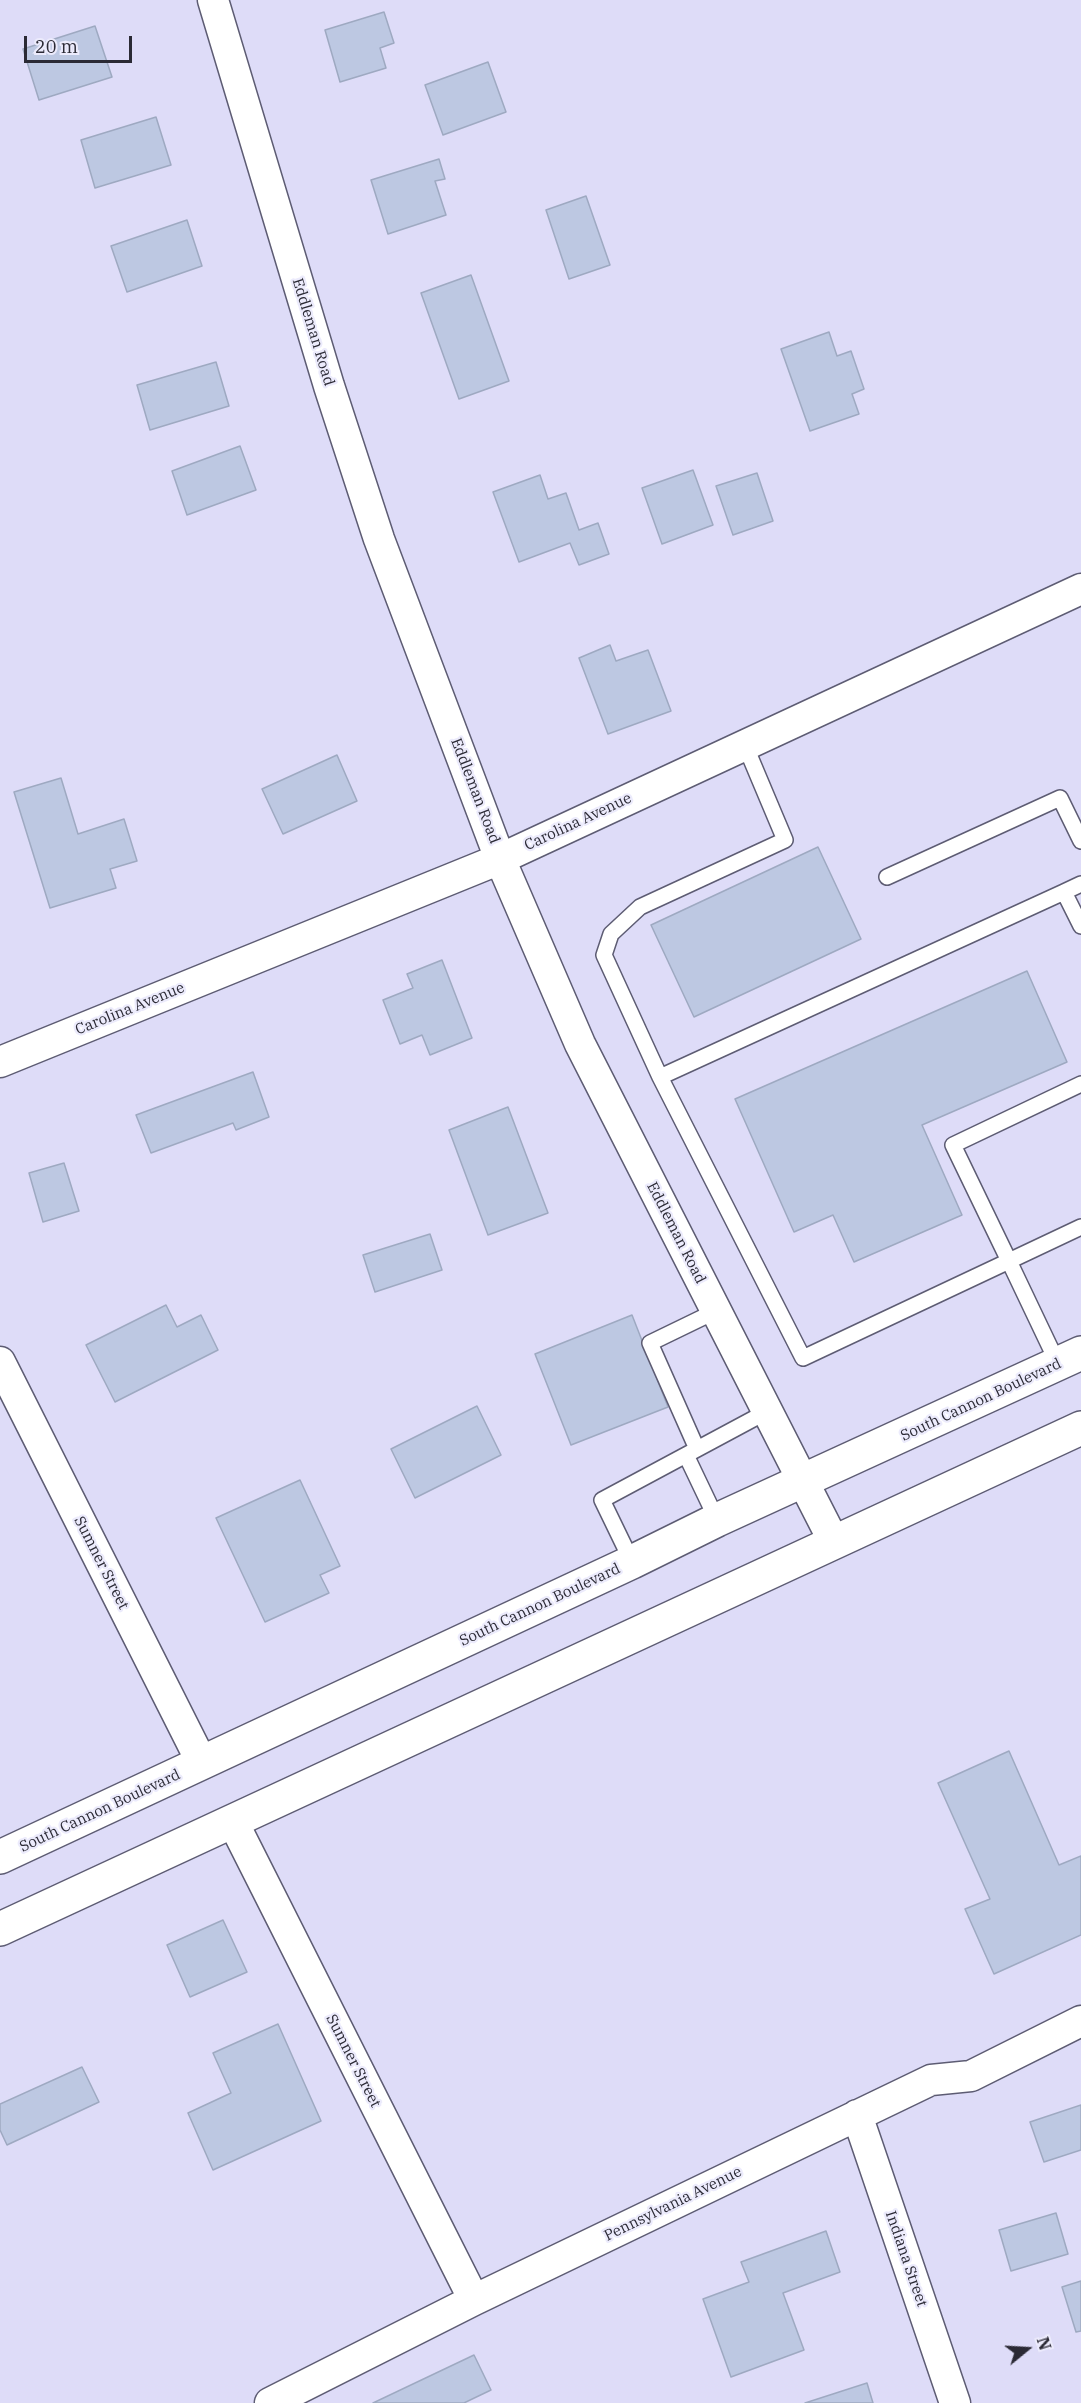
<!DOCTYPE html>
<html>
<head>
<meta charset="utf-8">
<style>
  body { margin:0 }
  #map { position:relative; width:1081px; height:2403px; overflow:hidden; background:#dedcf8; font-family:"IBM Plex Serif",serif }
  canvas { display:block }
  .north { position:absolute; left:997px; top:2319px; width:60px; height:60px; -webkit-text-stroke:4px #ecebfc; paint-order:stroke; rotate:72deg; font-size:16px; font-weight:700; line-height:24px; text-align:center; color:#2b2a35 }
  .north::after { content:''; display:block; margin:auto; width:21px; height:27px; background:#2b2a35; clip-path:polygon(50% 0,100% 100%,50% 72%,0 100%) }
  .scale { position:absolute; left:24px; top:36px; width:108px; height:27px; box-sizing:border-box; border:3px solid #2b2a35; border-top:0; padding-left:8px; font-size:18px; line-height:21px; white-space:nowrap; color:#2b2a35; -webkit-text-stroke:4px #ecebfc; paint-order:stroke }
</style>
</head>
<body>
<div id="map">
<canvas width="1081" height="2403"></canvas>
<div class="north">N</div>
<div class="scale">20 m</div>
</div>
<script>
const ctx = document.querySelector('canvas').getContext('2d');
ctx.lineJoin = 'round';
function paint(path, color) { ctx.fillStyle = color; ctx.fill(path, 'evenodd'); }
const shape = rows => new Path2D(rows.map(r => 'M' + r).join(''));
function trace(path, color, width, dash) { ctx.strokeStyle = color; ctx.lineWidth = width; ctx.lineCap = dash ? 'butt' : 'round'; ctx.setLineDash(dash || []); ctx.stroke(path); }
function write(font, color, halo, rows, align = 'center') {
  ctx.font = font + ' "IBM Plex Serif",serif'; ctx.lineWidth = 4.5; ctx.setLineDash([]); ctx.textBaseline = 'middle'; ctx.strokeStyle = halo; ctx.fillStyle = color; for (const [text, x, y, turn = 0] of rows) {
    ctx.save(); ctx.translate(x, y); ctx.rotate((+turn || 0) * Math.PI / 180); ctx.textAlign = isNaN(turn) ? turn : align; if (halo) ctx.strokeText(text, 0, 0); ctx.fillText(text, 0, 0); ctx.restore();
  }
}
const building = shape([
  [384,12,394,43,380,48,386,68,340,82,325,30,384,12],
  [95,26,112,77,39,100,23,49,95,26],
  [488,62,506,112,443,135,425,85,488,62],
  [156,117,171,165,95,188,81,140,156,117],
  [439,159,445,179,435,181,446,215,388,234,371,180,439,159],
  [586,196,610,265,569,279,546,210,586,196],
  [187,220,202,266,127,292,111,246,187,220],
  [471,275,509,381,459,399,421,293,471,275],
  [829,332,837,356,851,351,864,389,852,394,859,414,810,431,781,349,829,332],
  [216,362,229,406,150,430,137,385,216,362],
  [240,446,256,490,187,515,172,471,240,446],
  [693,470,713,525,662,544,642,488,693,470],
  [757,473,773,521,733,535,716,486,757,473],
  [540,475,548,499,566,493,579,530,598,523,609,554,579,565,570,543,519,562,493,492,540,475],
  [610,645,616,661,648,650,671,711,608,734,579,658,610,645],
  [337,755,357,801,283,834,262,789,337,755],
  [61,778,78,834,124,819,137,861,110,869,116,888,50,908,14,792,61,778],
  [818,847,861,939,694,1017,651,925,818,847],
  [442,960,472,1038,430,1055,422,1035,400,1044,383,1000,413,988,407,974,442,960],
  [1027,971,1067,1062,922,1125,962,1215,854,1262,833,1215,794,1232,735,1099,1027,971],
  [253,1072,269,1117,236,1130,233,1123,151,1153,136,1115,253,1072],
  [508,1107,548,1213,488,1235,449,1130,508,1107],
  [64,1163,79,1211,43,1222,29,1173,64,1163],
  [430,1234,442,1270,375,1292,363,1255,430,1234],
  [166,1305,177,1327,201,1315,218,1350,115,1402,86,1345,166,1305],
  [632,1315,668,1407,571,1445,535,1354,632,1315],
  [477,1406,501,1455,415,1498,391,1449,477,1406],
  [300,1480,340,1566,320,1575,329,1593,265,1622,216,1518,300,1480],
  [1009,1751,1059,1865,1081,1856,1081,1935,994,1974,965,1909,990,1899,938,1783,1009,1751],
  [223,1920,247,1972,190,1997,167,1945,223,1920],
  [278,2024,321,2121,213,2170,188,2113,231,2093,213,2053,278,2024],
  [82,2067,99,2102,7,2145,0,2130,0,2104,82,2067],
  [1081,2105,1081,2150,1044,2162,1030,2122,1081,2105],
  [1056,2213,1068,2254,1011,2271,999,2230,1056,2213],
  [826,2231,840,2272,783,2293,804,2350,731,2377,703,2299,749,2282,741,2262,826,2231],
  [1081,2281,1081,2331,1076,2332,1062,2287,1081,2281],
  [474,2355,491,2390,464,2403,373,2403,474,2355],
  [867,2383,873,2403,805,2403,867,2383]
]);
paint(building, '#bdc8e2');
trace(building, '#9ea9c1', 1.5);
const lane = shape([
  [887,877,1060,798,1081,841],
  [1064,892,1081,884],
  [1081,926,1064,892,660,1077,803,1358,1009,1261,953,1145,1081,1084],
  [660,1077,604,955,611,934,640,907,785,840,745,745],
  [1058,1364,1009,1261,1081,1227],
  [697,1449,650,1343,716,1311],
  [686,1455,717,1520],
  [632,1562,602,1500,768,1411]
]);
const street = shape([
  [213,0,329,386,379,539,500,859,580,1044,834,1542],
  [0,1062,500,859,1081,589],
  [0,1362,202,1763],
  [233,1822,474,2300],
  [857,2115,955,2403],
  [270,2403,474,2300,931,2080,971,2076,1081,2021]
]);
const primary = shape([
  [0,1857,632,1562,717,1520,1081,1353],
  [0,1929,1081,1428]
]);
trace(lane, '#5d5c73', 18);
trace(street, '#5d5c73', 33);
trace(primary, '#5d5c73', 36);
trace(lane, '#fff', 15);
trace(street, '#fff', 30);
trace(primary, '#fff', 33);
write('15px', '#2b2a35', '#ecebfc', [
  ["Eddleman Road",313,332,73],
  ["Eddleman Road",475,791,69],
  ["Carolina Avenue",578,822,-25],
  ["Carolina Avenue",130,1009,-22],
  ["Eddleman Road",676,1233,63],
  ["South Cannon Boulevard",981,1400,-25],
  ["Sumner Street",101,1563,63],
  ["South Cannon Boulevard",540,1605,-25],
  ["South Cannon Boulevard",100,1811,-25],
  ["Sumner Street",353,2061,63],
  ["Pennsylvania Avenue",673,2204,-26],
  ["Indiana Street",906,2259,71]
]);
</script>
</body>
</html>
